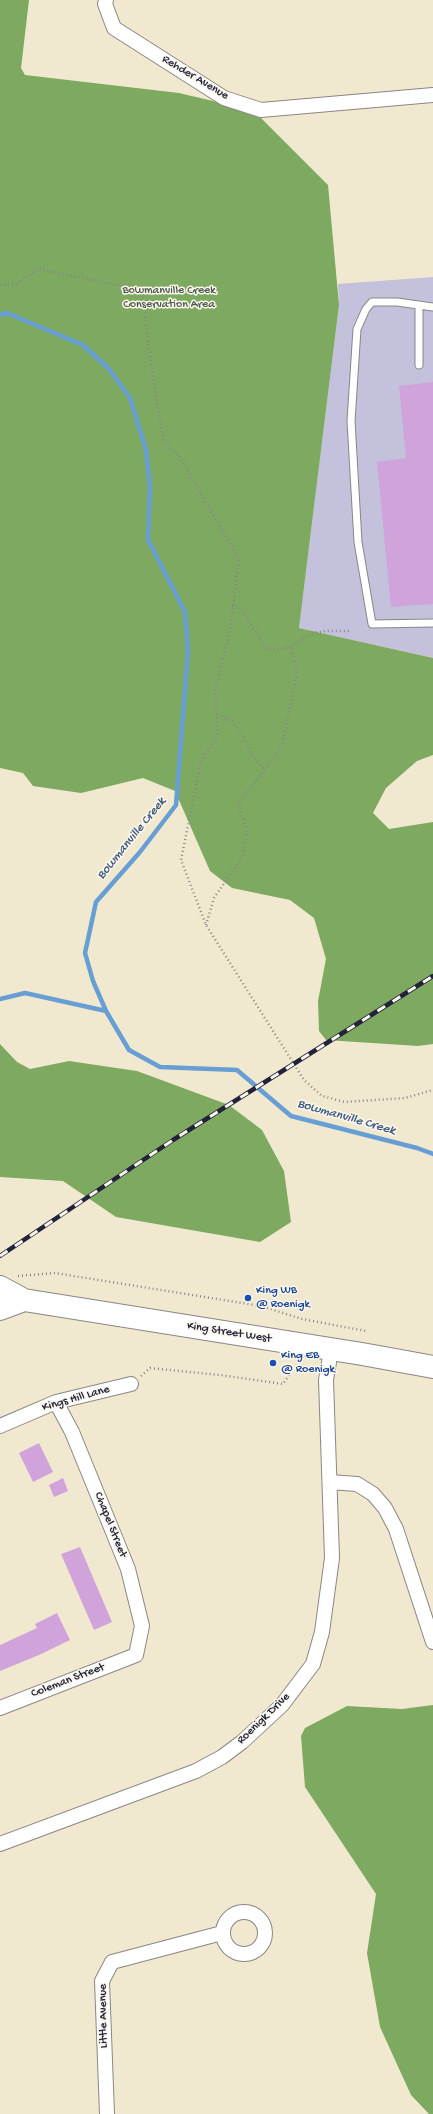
<!DOCTYPE html>
<html>
<head>
<meta charset="utf-8">
<style>
  body { margin:0 }
  canvas { display:block; background:#f1e9cf }
</style>
</head>
<body>
<canvas width="433" height="2114"></canvas>
<script>
const ctx = document.querySelector('canvas').getContext('2d');
ctx.lineJoin = 'round';
function paint(path, color) { ctx.fillStyle = color; ctx.fill(path, 'evenodd'); }
const shape = rows => new Path2D(rows.map(r => 'M' + r).join(''));
function trace(path, color, width, dash) { ctx.strokeStyle = color; ctx.lineWidth = width; ctx.lineCap = dash ? 'butt' : 'round'; ctx.setLineDash(dash || []); ctx.stroke(path); }
function write(font, color, halo, rows, align = 'center') {
  ctx.font = font + ' "Gochi Hand",sans-serif'; ctx.lineWidth = 3; ctx.setLineDash([]); ctx.textBaseline = 'middle'; ctx.strokeStyle = halo; ctx.fillStyle = color; for (const [text, x, y, turn = 0] of rows) {
    ctx.save(); ctx.translate(x, y); ctx.rotate((+turn || 0) * Math.PI / 180); ctx.textAlign = isNaN(turn) ? turn : align; if (halo) ctx.strokeText(text, 0, 0); ctx.fillText(text, 0, 0); ctx.restore();
  }
}
paint(shape([
  [433,277,433,658,299,628,339,305,338,284]
]), '#c3c1db');
paint(shape([
  [0,0,29,0,21,68,25,75,179,93,234,106,261,118,328,185,339,305,299,628,433,658,433,755,417,761,386,788,373,813,389,829,433,822,433,1044,418,1046,326,1040,319,1031,318,1001,326,959,314,918,290,900,232,888,210,871,175,791,143,778,81,793,33,786,23,773,0,768],
  [0,1044,17,1062,30,1069,69,1061,137,1071,229,1105,262,1130,284,1171,291,1222,260,1242,116,1217,63,1181,0,1177],
  [433,1705,433,2114,429,2114,411,2095,380,2027,367,1953,376,1894,305,1787,301,1736,305,1728,347,1706,402,1709]
]), '#7ea961');
trace(shape([
  [0,315,7,313,83,345,109,369,130,398,146,450,150,487,148,540,185,612,188,651,176,805,140,852,96,902,85,953,93,981,106,1011,129,1050,160,1067,237,1070,291,1116,417,1148,433,1154],
  [0,999,25,993,106,1011]
]), '#679fd5', 4.5);
paint(shape([
  [433,382,433,604,391,607,377,462,406,458,399,386],
  [39,1443,53,1472,33,1482,19,1453],
  [63,1478,68,1491,54,1497,49,1485],
  [80,1547,112,1622,94,1630,61,1554],
  [57,1613,70,1640,39,1655,0,1671,0,1645,37,1628,35,1624]
]), '#d0a3db');
const lane = shape([
  [419,305,419,365],
  [433,307,397,302,372,302,366,309,357,329,351,421,358,542,372,624,433,623]
]);
const street = shape([
  [106,0,105,4,114,28,224,98,261,110,433,95],
  [0,1426,56,1402,131,1384],
  [330,1482,357,1484,373,1494,385,1508,396,1529,433,1642],
  [0,1708,136,1655,142,1626,128,1569,72,1432,56,1402],
  [0,1844,196,1771,222,1757,242,1742,282,1705,313,1664,322,1632,332,1558,326,1380,331,1350],
  '223 1933a21 21 0 1 1 42 0a21 21 0 1 1-42 0Z',
  [107,2114,102,1981,112,1962,222,1933]
]);
const primary = shape([
  [0,1287,24,1300,362,1354,433,1367],
  [0,1309,24,1300]
]);
trace(lane, '#8a8685', 9);
trace(street, '#8a8685', 16);
trace(primary, '#8a8685', 24);
trace(shape([
  [0,285,16,284,39,269,127,287,141,294,144,301,147,335,163,440,179,456,239,559,229,636,215,690,218,735,201,761,181,860,206,925,304,1080,322,1096,345,1102,405,1098,433,1090],
  [232,606,240,608,266,648,275,650,291,647],
  [217,715,232,721,243,735,252,755,264,769],
  [206,925,214,898,243,856,247,830,238,804,273,759,283,742,297,672,291,647,312,633,327,631,351,631],
  [18,1276,55,1273,261,1306,302,1319,366,1331],
  [141,1376,150,1368,220,1375,283,1384,290,1374]
]), '#8a8685', 2.5, [1, 3]);
trace(lane, '#fff', 7);
trace(street, '#fff', 14);
trace(primary, '#fff', 22);
const rail = shape([
  [0,1256,173,1140,433,976]
]);
trace(rail, '#22223b', 4.5);
trace(rail, '#fbf7ec', 3, [9]);
for (const [x, y, r, color] of [
  [248,1298,4,"#1a4fb4"],
  [273,1363,4,"#1a4fb4"]
]) { const dot = new Path2D(); dot.arc(x, y, r, 0, 2 * Math.PI); ctx.fillStyle = color; ctx.fill(dot); trace(dot, '#fbf7ec', 1.5); }
write('12px', '#22223b', '#fbf7ec', [
  ["Rehder Avenue",195,78,31],
  ["King Street West",229,1333,9],
  ["Kings Hill Lane",76,1399,-16],
  ["Chapel Street",110,1525,68],
  ["Coleman Street",68,1681,-21],
  ["Roenigk Drive",264,1719,-44],
  ["Little Avenue",104,2016,-91]
]);
write('12px', '#4d5a4d', '#fbf7ec', [
  ["Bowmanville Creek",169,291],
  ["Conservation Area",169,305]
]);
write('12px', '#164399', '#fbf7ec', [
  ["King WB",256,1291],
  ["@ Roenigk",256,1305],
  ["King EB",281,1356],
  ["@ Roenigk",281,1370]
], 'left');
write('italic 13px', '#415a80', '#fbf7ec', [
  ["Bowmanville Creek",132,839,-51],
  ["Bowmanville Creek",346,1118,16]
]);
</script>
</body>
</html>
